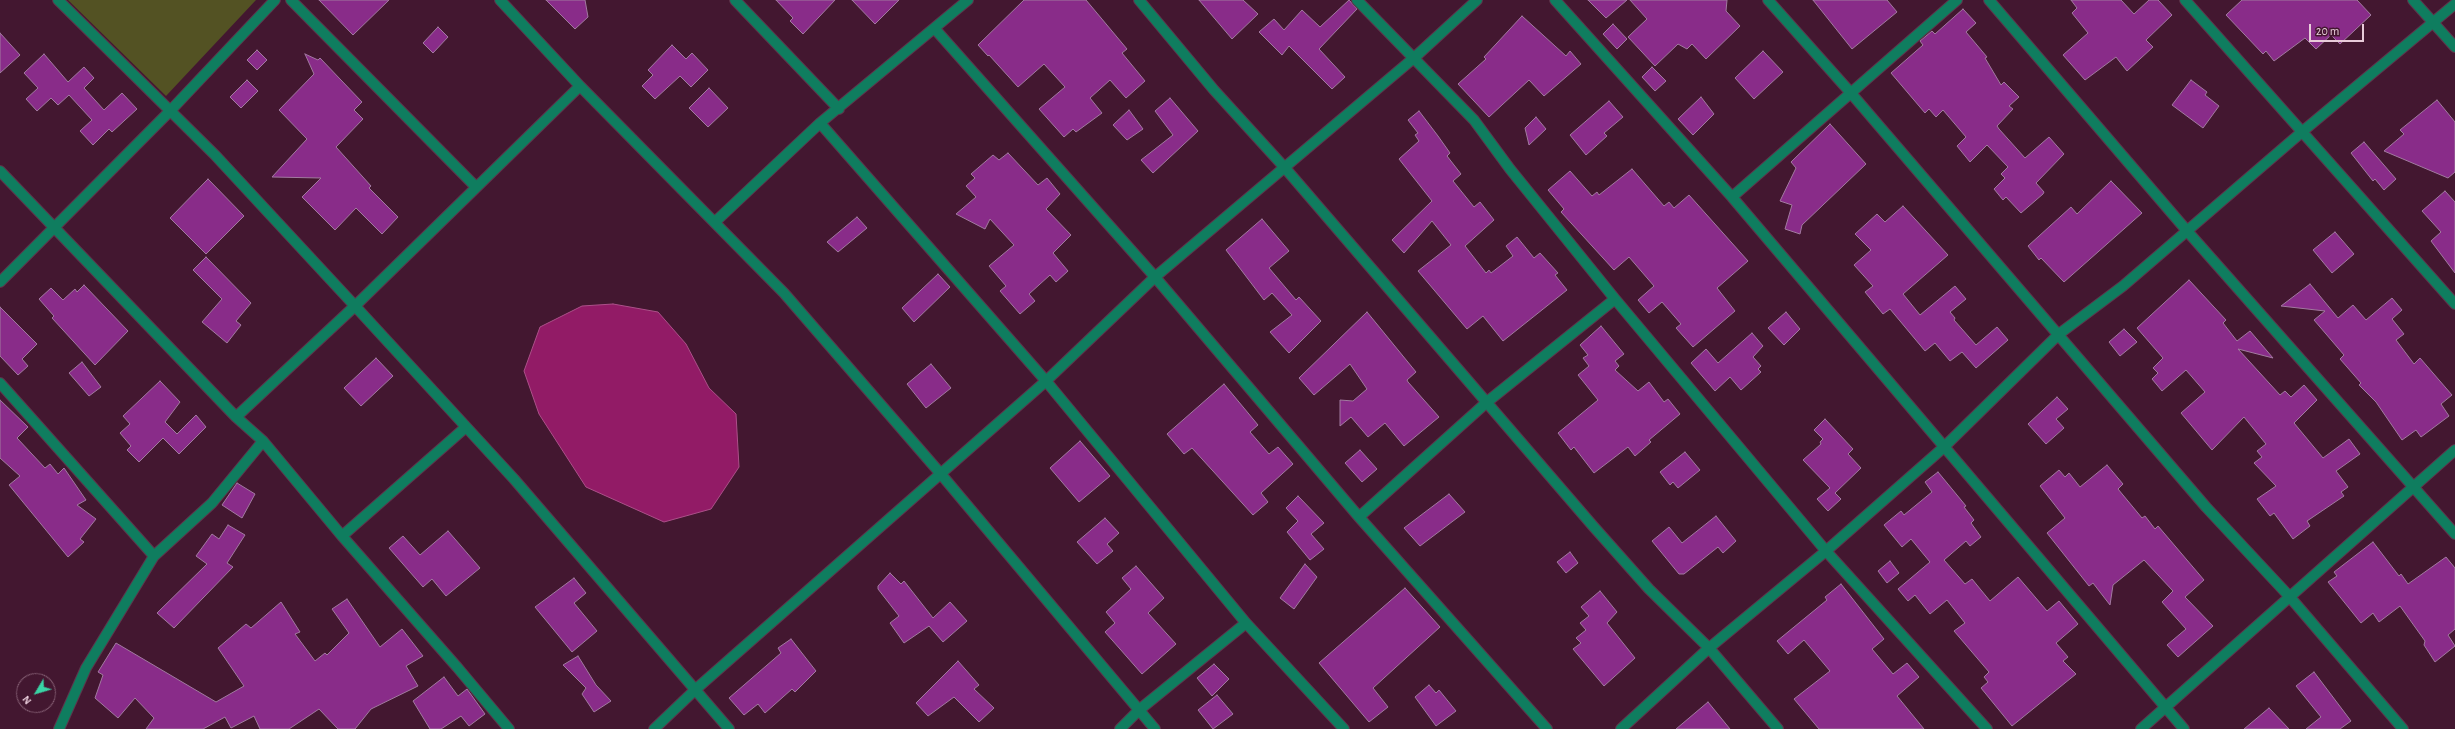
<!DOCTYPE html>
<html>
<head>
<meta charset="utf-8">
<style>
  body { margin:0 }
  #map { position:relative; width:2455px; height:729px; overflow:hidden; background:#431730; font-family:"Alegreya Sans",sans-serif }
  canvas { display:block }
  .north { position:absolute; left:16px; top:673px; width:40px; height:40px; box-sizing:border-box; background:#431730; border:1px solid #855f74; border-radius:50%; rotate:232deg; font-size:11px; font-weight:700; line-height:16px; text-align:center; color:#e9ccda }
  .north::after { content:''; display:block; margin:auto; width:14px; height:18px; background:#39d4a5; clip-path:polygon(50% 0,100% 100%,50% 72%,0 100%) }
  .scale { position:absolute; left:2309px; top:24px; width:55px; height:18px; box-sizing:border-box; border:2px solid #e9ccda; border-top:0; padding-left:5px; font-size:12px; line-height:14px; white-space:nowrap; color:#e9ccda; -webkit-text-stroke:3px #431730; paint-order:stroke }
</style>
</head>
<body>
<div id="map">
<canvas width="2455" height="729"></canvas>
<div class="north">N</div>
<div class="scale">20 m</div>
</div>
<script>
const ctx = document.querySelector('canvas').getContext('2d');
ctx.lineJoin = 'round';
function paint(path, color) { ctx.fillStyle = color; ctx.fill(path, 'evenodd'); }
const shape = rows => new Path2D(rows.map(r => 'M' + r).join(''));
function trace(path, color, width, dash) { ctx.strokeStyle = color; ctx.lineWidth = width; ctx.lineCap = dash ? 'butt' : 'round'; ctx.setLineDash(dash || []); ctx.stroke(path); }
paint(shape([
  [68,0,256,0,166,96]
]), '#535223');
const water = shape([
  [613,304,658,312,686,344,709,388,736,414,739,467,711,509,664,522,586,487,539,414,524,371,540,327,582,306,613,304]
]);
paint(water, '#921b66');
trace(water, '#ac5089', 1);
const building = shape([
  [319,0,389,0,353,35,319,0],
  [546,0,585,0,588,17,575,29,546,0],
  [776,0,835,0,803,34,790,21,793,18,776,0],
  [852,0,899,0,875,24,852,0],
  [1024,0,1086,0,1127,49,1122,53,1145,81,1126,98,1110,80,1090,98,1102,113,1076,132,1073,129,1064,137,1039,109,1065,87,1044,64,1018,87,989,55,988,56,978,45,1024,0],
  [1199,0,1243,0,1258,14,1232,39,1199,0],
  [1349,0,1357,9,1319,49,1345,77,1332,89,1289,46,1282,55,1259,32,1274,19,1284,30,1302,10,1320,27,1349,0],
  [1588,0,1627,0,1606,18,1588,0],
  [1630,0,1727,0,1726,11,1740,26,1706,59,1692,44,1687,49,1678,44,1655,66,1628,37,1647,19,1630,0],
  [1813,0,1887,0,1897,12,1852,49,1813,0],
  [2071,0,2121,0,2134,14,2149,0,2158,0,2172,15,2146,40,2153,47,2127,71,2116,57,2085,80,2063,55,2088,33,2072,13,2077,8,2071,0],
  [2242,0,2357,0,2371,15,2340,44,2331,35,2316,49,2305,38,2274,61,2266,51,2263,54,2226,15,2242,0],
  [1963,9,1976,23,1966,32,1987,57,1985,58,2001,85,2004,82,2019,97,2009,106,2013,109,1997,126,1999,129,2025,158,2049,137,2064,154,2036,183,2044,192,2043,194,2021,213,2006,197,2003,200,1994,189,2005,178,2001,174,2008,167,1987,145,1970,162,1957,146,1966,137,1943,110,1936,117,1929,109,1925,113,1891,73,1923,45,1920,41,1932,31,1935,34,1963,9],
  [1522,16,1566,56,1570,51,1581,64,1544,96,1529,80,1489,117,1458,84,1486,59,1484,57,1522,16],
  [1613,24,1627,39,1617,49,1603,34,1613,24],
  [438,27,448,37,433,53,423,43,438,27],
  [0,33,20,55,0,73,0,33],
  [672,45,686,59,692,53,708,70,691,87,680,76,655,99,642,86,653,75,648,70,672,45],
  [257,50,267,60,257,70,247,60,257,50],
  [1763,51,1783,72,1754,99,1735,78,1763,51],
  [44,54,68,82,84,67,94,78,84,88,104,110,122,93,137,109,112,132,109,129,93,145,80,131,92,120,69,95,58,105,51,98,37,111,26,99,38,88,24,73,44,54],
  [305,54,318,60,320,58,362,102,354,110,363,119,336,147,371,186,369,188,398,217,382,234,356,208,335,230,302,197,321,178,272,177,307,139,279,110,314,74,305,54],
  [1652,67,1666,81,1655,91,1642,77,1652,67],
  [247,80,258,91,241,108,230,97,247,80],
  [2191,80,2207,92,2205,95,2219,106,2203,128,2172,105,2191,80],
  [709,88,728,108,708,127,689,108,709,88],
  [1701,97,1714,114,1693,135,1678,119,1701,97],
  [1170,98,1198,131,1153,173,1141,160,1173,135,1155,111,1170,98],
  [2437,100,2455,122,2455,172,2448,178,2384,151,2404,134,2400,130,2437,100],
  [1609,101,1623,117,1604,133,1607,136,1586,155,1570,135,1609,101],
  [1129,110,1143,129,1127,140,1113,125,1129,110],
  [1419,111,1438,136,1450,153,1447,156,1461,174,1453,181,1474,207,1480,202,1494,220,1465,246,1486,273,1489,270,1491,273,1513,256,1506,246,1517,237,1534,258,1540,253,1558,273,1555,275,1567,290,1503,341,1483,316,1467,329,1418,271,1451,245,1432,221,1404,253,1392,240,1432,201,1399,159,1419,141,1415,135,1418,133,1408,120,1419,111],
  [1536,117,1546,129,1529,145,1525,128,1536,117],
  [1830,124,1866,164,1802,225,1800,234,1785,229,1792,205,1780,201,1796,168,1791,162,1830,124],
  [2364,142,2396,179,2384,190,2375,179,2373,181,2351,153,2364,142],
  [1008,153,1038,185,1047,178,1060,194,1046,209,1071,235,1053,253,1068,271,1056,282,1050,275,1029,294,1035,301,1020,314,1000,291,1006,286,989,266,1014,245,990,219,985,229,956,214,976,197,966,186,975,178,971,174,993,155,999,160,1008,153],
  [1632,169,1664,206,1669,202,1674,208,1689,195,1748,261,1717,288,1735,311,1693,347,1676,328,1681,324,1662,302,1649,313,1638,300,1654,286,1629,257,1614,270,1561,212,1564,209,1548,190,1570,171,1592,196,1597,192,1599,195,1632,169],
  [208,179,244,216,206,254,170,218,208,179],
  [2111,181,2142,213,2064,282,2041,258,2039,260,2028,246,2071,207,2077,214,2111,181],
  [2445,191,2455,202,2455,273,2431,241,2441,232,2422,211,2445,191],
  [1903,206,1948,255,1903,294,1920,315,1955,286,1966,299,1950,312,1955,318,1954,320,1976,345,1997,327,2008,340,1976,368,1962,352,1950,361,1935,343,1925,351,1890,309,1883,314,1865,292,1873,286,1854,265,1871,250,1855,234,1877,214,1885,222,1903,206],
  [857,217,867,228,838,252,827,242,857,217],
  [1262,219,1289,251,1269,268,1296,300,1299,297,1321,321,1289,353,1270,332,1292,315,1272,293,1264,300,1226,250,1262,219],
  [2335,232,2354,254,2332,273,2313,250,2335,232],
  [206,257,251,303,236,321,241,325,227,343,202,322,222,299,193,270,206,257],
  [938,274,950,287,914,322,902,308,938,274],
  [2189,280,2226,320,2223,323,2237,341,2250,331,2273,358,2238,349,2280,395,2285,391,2291,397,2304,385,2317,400,2294,423,2323,458,2349,439,2360,454,2336,471,2348,487,2341,492,2344,496,2307,521,2310,526,2293,539,2274,513,2270,516,2257,499,2276,486,2254,463,2262,457,2257,451,2266,444,2244,417,2212,450,2181,413,2205,392,2186,370,2162,391,2152,379,2158,373,2153,368,2163,358,2137,328,2189,280],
  [2310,284,2338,318,2353,305,2366,320,2392,298,2402,310,2392,319,2404,334,2396,340,2414,364,2420,358,2452,395,2441,404,2449,416,2421,437,2416,430,2402,440,2376,402,2359,385,2361,383,2340,359,2344,355,2314,320,2325,311,2281,306,2310,284],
  [84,285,128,331,95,365,52,318,54,316,39,299,51,288,63,300,75,289,77,292,84,285],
  [0,307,37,344,22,359,28,366,18,375,0,356,0,307],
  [1367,312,1416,372,1407,380,1408,382,1439,417,1404,446,1385,423,1368,437,1351,417,1340,426,1340,400,1353,401,1367,389,1350,364,1314,395,1299,378,1367,312],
  [1786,312,1800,329,1784,345,1768,328,1786,312],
  [1601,326,1624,354,1615,361,1619,366,1615,370,1638,391,1649,382,1664,402,1668,399,1680,414,1649,440,1651,442,1635,456,1628,447,1594,473,1574,447,1571,450,1558,433,1598,400,1578,375,1589,366,1583,358,1588,355,1580,345,1601,326],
  [2124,329,2137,342,2120,356,2109,342,2124,329],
  [1752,333,1763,346,1753,357,1761,366,1758,369,1761,372,1741,390,1730,377,1715,391,1691,363,1706,349,1718,363,1752,333],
  [376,358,393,376,361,406,344,388,376,358],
  [82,362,101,387,89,396,69,373,82,362],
  [931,364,951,388,926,408,907,384,931,364],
  [160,381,180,402,165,422,177,434,196,415,206,427,179,454,163,438,139,462,127,450,131,446,120,433,130,424,123,416,160,381],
  [1224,384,1258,425,1250,432,1269,454,1278,447,1293,464,1261,493,1268,502,1253,515,1192,448,1184,454,1167,434,1224,384],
  [2057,397,2068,409,2056,419,2064,428,2046,444,2028,424,2057,397],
  [0,400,28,427,17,438,45,468,50,464,58,474,64,468,86,500,77,505,96,519,80,539,84,542,68,557,9,485,20,476,0,458,0,400],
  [1825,419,1853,449,1848,454,1861,468,1835,493,1841,499,1828,511,1817,499,1830,488,1803,460,1821,444,1820,442,1823,439,1814,430,1825,419],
  [1080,441,1110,476,1079,502,1050,468,1080,441],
  [1360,450,1377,469,1362,482,1345,463,1360,450],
  [1685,452,1700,470,1678,488,1673,482,1670,485,1660,472,1685,452],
  [2107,465,2123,484,2118,489,2142,518,2145,516,2155,529,2158,526,2204,580,2185,597,2213,626,2178,657,2167,645,2186,629,2162,602,2173,591,2144,560,2113,585,2110,605,2093,583,2089,586,2047,533,2065,518,2040,486,2059,470,2065,477,2069,473,2080,487,2107,465],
  [1938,472,1966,506,1964,507,1974,520,1971,523,1981,537,1970,546,1966,541,1944,560,1965,584,1972,579,1990,601,2018,577,2047,611,2059,601,2078,624,2056,643,2068,657,2063,661,2076,674,2012,726,1981,688,1988,682,1984,677,1989,672,1954,631,1965,623,1947,600,1930,614,1915,595,1908,601,1898,589,1930,562,1911,539,1902,547,1884,525,1901,511,1904,515,1932,492,1925,482,1938,472],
  [237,483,255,494,242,518,222,505,237,483],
  [1449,494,1465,512,1420,546,1404,528,1449,494],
  [1298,496,1324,523,1311,534,1324,549,1310,560,1287,532,1298,521,1286,508,1298,496],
  [1716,516,1736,541,1723,553,1718,547,1684,574,1679,574,1652,541,1669,527,1682,543,1716,516],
  [1105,518,1119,533,1107,544,1113,551,1097,564,1077,542,1105,518],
  [228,525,245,535,227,563,233,567,174,628,157,613,207,564,196,556,212,534,219,539,228,525],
  [448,531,480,568,446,596,432,579,423,587,389,548,403,536,420,555,448,531],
  [2373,542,2399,576,2401,574,2408,584,2446,557,2455,568,2455,629,2448,635,2455,646,2435,662,2424,645,2425,641,2400,606,2379,622,2373,613,2361,623,2328,582,2337,576,2334,572,2373,542],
  [1570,552,1578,563,1566,573,1557,562,1570,552],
  [1890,561,1899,573,1887,583,1878,571,1890,561],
  [1305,564,1317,577,1294,609,1280,598,1305,564],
  [1136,566,1164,598,1148,613,1176,644,1142,674,1105,632,1115,623,1106,612,1131,589,1122,578,1136,566],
  [890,573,901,584,904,581,933,618,950,602,967,621,943,642,929,626,904,643,890,623,899,616,878,589,878,586,890,573],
  [574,578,586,593,574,603,597,631,572,652,535,607,574,578],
  [1841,584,1884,639,1872,649,1893,674,1907,663,1919,677,1897,696,1924,729,1819,729,1794,699,1830,671,1804,640,1788,654,1777,641,1827,600,1825,597,1841,584],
  [1405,588,1440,627,1373,688,1388,707,1369,722,1319,663,1405,588],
  [1600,591,1617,612,1607,623,1635,658,1604,686,1573,649,1581,643,1576,638,1586,630,1580,623,1589,616,1581,607,1600,591],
  [347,599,380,647,402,629,423,656,406,666,418,686,371,709,355,729,338,729,319,709,289,729,260,729,254,716,231,728,225,717,203,729,146,729,154,718,135,698,118,718,95,698,103,675,98,672,116,643,216,702,244,686,218,648,246,624,251,628,281,602,300,632,295,634,315,661,325,653,327,655,349,633,332,609,347,599],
  [791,639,816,671,795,692,792,689,765,713,758,704,744,715,729,698,781,653,778,648,791,639],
  [578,656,596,685,611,701,594,712,582,694,586,688,563,665,578,656],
  [958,661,979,685,974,689,994,708,979,722,954,697,928,716,916,703,958,661],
  [1214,664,1229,679,1212,696,1197,678,1214,664],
  [2314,672,2351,721,2340,729,2306,729,2321,717,2296,686,2314,672],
  [444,677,458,696,467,689,485,714,469,726,461,716,441,729,430,729,413,701,444,677],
  [1429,685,1436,693,1439,690,1456,711,1436,726,1415,697,1429,685],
  [1217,695,1233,714,1213,729,1198,710,1217,695],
  [1708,702,1730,729,1676,729,1708,702],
  [2269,708,2289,729,2244,729,2269,708]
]);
paint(building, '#892c89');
trace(building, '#a27aa0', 1);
const minor = shape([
  [58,0,215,155,355,306,514,479,729,729],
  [291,0,476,187],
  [500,0,580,86,784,293,940,473,1155,729],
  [735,0,839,109],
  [1139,0,1214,90,1285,168,1593,526,1649,589,1709,648,1778,729],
  [1357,0,1474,120,1510,169,1615,299,1826,551,1987,729],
  [1555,0,1732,197,2184,729],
  [1768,0,1850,92,2206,507,2289,596,2403,729],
  [1989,0,2188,232,2455,534],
  [2185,0,2455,304],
  [2413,0,2455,47],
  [935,29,1155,277,1359,517,1547,729],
  [820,123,1046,381,1246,623,1344,729],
  [0,171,236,417,263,441,342,536,457,667,509,729],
  [1732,197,1957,0],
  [716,221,820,123,968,0],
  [0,282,171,110,275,0],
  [0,383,154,556],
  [236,417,355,306,580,86],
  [1359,517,1487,402,1615,299],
  [342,536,466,427],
  [59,729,86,668,154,556,212,503,263,441],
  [654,729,696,689,1046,381,1155,277,1415,57,1477,0],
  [1120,729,1139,710,1246,623],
  [1621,729,1709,648,1826,551,1943,448,2059,334,2123,286,2303,131,2455,4],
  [2141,729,2455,450]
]);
trace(minor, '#5e344b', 12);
trace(minor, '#0f7d5f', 10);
</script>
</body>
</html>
